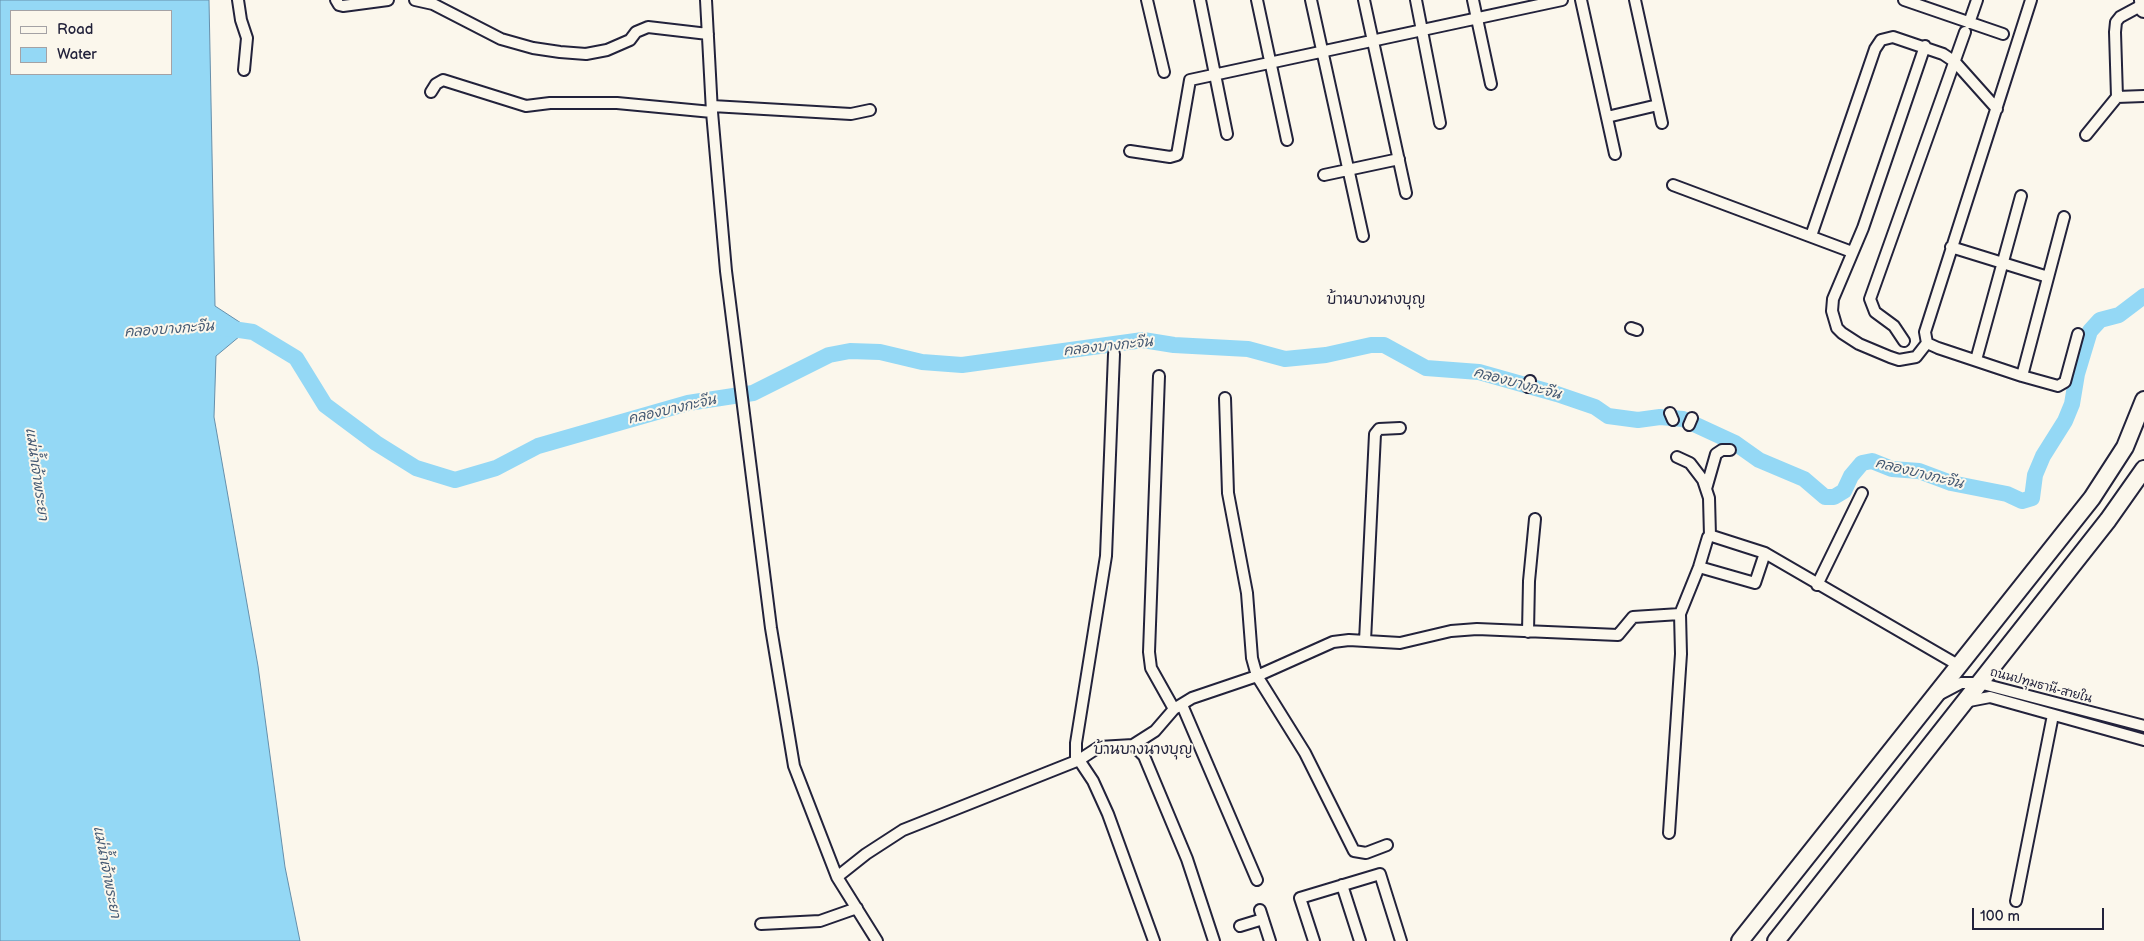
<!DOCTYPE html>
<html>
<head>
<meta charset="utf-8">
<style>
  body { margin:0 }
  #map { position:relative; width:2144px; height:941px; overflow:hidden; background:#fbf7ec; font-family:"Balsamiq Sans",sans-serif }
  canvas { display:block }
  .legend { position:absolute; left:10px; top:10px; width:162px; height:65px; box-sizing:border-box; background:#fbf7ec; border:1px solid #a4a2a5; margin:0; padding:6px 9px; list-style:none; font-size:15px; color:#22223b }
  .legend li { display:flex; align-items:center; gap:10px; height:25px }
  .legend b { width:25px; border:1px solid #a4a2a5 }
  .scale { position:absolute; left:1972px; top:908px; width:132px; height:22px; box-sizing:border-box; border:2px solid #22223b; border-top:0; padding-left:6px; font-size:15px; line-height:18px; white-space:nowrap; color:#22223b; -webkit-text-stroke:4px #fbf7ec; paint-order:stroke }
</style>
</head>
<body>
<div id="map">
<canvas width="2144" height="941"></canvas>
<ul class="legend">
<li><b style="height:6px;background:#fbf7ec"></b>Road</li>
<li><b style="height:14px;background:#94d8f5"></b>Water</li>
</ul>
<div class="scale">100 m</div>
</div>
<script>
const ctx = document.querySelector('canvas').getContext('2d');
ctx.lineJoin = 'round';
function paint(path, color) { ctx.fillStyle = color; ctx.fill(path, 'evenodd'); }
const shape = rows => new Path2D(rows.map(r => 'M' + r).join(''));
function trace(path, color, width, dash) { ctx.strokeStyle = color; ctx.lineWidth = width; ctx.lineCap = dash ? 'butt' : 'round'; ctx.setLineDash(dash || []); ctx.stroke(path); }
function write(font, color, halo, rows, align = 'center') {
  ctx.font = font + ' "Balsamiq Sans","Playpen Sans Thai",sans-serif'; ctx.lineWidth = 4; ctx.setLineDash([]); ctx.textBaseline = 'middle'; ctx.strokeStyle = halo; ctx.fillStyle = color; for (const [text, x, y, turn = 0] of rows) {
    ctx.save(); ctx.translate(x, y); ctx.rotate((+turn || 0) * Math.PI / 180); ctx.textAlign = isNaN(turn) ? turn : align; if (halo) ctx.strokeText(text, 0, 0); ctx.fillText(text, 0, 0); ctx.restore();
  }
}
const water = shape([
  [0,0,209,0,215,306,241,323,240,336,216,356,214,417,258,666,285,867,300,941,0,941,0,0],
  [11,11,171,11,171,74,11,74,11,11]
]);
paint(water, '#94d8f5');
trace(water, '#668fab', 1);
trace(shape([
  [219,327,253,332,296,358,325,405,376,443,416,468,455,480,496,468,538,446,688,403,753,393,829,355,850,351,880,352,922,362,962,365,1143,340,1174,345,1248,349,1285,359,1326,355,1371,345,1384,345,1426,368,1479,372,1557,394,1595,407,1608,416,1638,420,1660,417,1683,419,1735,443,1759,460,1804,479,1825,497,1834,497,1844,491,1851,476,1862,463,1872,461,1892,469,1919,471,1951,483,2007,494,2022,501,2032,498,2035,475,2043,456,2065,421,2072,404,2077,374,2090,331,2100,320,2119,315,2144,296]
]), '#94d8f5', 16);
const minor = shape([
  [238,0,241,20,247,38,244,70],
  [336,0,339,5,343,6,388,0],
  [415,0,433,4,501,39,533,48,560,52,586,54,607,50,630,40,636,32,648,27,708,34],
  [706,0,712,112,726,271,771,628,794,766,837,877,877,941],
  [1147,0,1164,72],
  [1200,0,1227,134],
  [1257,0,1287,140],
  [1311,0,1363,236],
  [1364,0,1406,193],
  [1416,0,1440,123],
  [1473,0,1491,84],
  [1581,0,1615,154],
  [1635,0,1662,123],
  [1904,0,2003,34],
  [2031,0,1925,332,1927,343,1938,348,2022,376,2058,386,2065,382,2078,334],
  [2144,4,2120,17,2116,22,2115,32,2117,97,2144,96],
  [1969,23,1977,0],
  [1925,46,1863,228,1833,299,1832,311,1837,328,1842,333,1859,344,1890,357,1899,360,1916,357,1927,343],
  [431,92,436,84,443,80,526,106,550,103,617,103,712,112],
  [712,106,851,114,870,110],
  [1607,117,1658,105],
  [2086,135,2117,97],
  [1130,151,1170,157,1177,155,1190,80,1562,0],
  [1324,175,1399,159],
  [1673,185,1852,252],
  [1811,236,1875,49,1881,40,1893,37,1943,54,1955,62,1997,109],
  [1951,247,2048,277],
  [1631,328,1637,330],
  [1904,341,1894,326,1875,312,1870,299,1965,32],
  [1976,360,2021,196],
  [1159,376,1149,652,1151,668,1174,709],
  [2022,376,2064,217],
  [1528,387,1530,381],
  [1225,398,1228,493,1247,593,1252,658,1257,676,1305,753,1354,851,1366,853,1387,845],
  [1670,413,1673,420],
  [1689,425,1692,418],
  [1677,457,1690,463,1703,480,1709,498,1710,536],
  [1706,489,1716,454,1722,450,1730,450],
  [1699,567,1755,583,1765,553],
  [1817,585,1862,493],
  [1528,632,1529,581,1535,519],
  [1365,641,1375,434,1379,429,1400,428],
  [1942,693,1961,683,1979,683,2144,726],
  [1964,702,1990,697,2144,740],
  [1182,705,1257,880],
  [1133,745,1144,756,1187,859,1214,941],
  [1079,760,1093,781,1108,814,1154,941],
  [1076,761,1076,743,1106,556,1114,354],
  [1669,833,1681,654,1680,614,1699,567,1708,537,1712,536,1765,553,1958,665],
  [837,877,866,854,903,830,1079,760,1099,747,1133,745,1155,731,1174,709,1192,698,1257,676,1333,642,1349,640,1400,643,1451,631,1477,629,1618,635,1633,617,1680,614],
  [1342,885,1360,941],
  [2016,901,2053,715],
  [1260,910,1270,941],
  [761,924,820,921,857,908],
  [1240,926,1263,919],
  [1314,941,1300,898,1380,874,1401,941]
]);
const primary = shape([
  [2143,0,2144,9],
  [1740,941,2092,498,2125,447,2144,400],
  [1776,941,2108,520,2144,469]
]);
trace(minor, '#22223b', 14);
trace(primary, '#22223b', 20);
trace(minor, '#fbf7ec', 10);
trace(primary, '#fbf7ec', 16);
write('12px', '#22223b', '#fbf7ec', [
  ["ถนนปทุมธานี-สายใน",2041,686,15]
]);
write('italic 14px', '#445973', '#fbf7ec', [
  ["คลองบางกะจีน",169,330,-4],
  ["คลองบางกะจีน",1108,347,-6],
  ["คลองบางกะจีน",1517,384,15],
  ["คลองบางกะจีน",672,410,-13],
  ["แม่น้ำเจ้าพระยา",36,474,82],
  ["คลองบางกะจีน",1919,474,14],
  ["แม่น้ำเจ้าพระยา",106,872,79]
]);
write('15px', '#22223b', '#fbf7ec', [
  ["บ้านบางนางบุญ",1376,300],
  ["บ้านบางนางบุญ",1143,750]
]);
</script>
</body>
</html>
